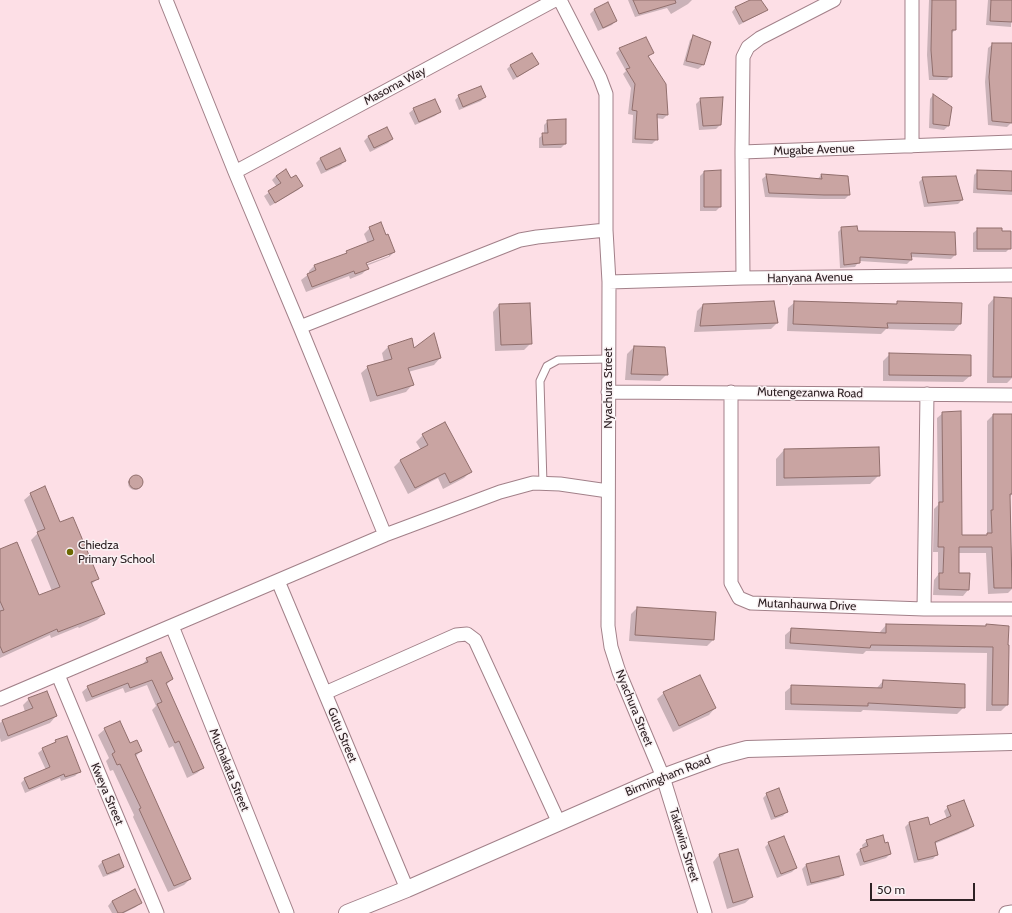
<!DOCTYPE html>
<html>
<head>
<meta charset="utf-8">
<style>
  body { margin:0 }
  #map { position:relative; width:1012px; height:913px; overflow:hidden; background:#fddfe6; font-family:Cabin,sans-serif }
  canvas { display:block }
  .scale { position:absolute; left:870px; top:883px; width:105px; height:18px; box-sizing:border-box; border:2px solid #2e2124; border-top:0; padding-left:5px; font-size:12px; line-height:14px; white-space:nowrap; color:#2e2124; -webkit-text-stroke:3px #faf2f4; paint-order:stroke }
</style>
</head>
<body>
<div id="map">
<canvas width="1012" height="913"></canvas>
<div class="scale">50 m</div>
</div>
<script>
const ctx = document.querySelector('canvas').getContext('2d');
ctx.lineJoin = 'round';
function paint(path, color) { ctx.fillStyle = color; ctx.fill(path, 'evenodd'); }
const shape = rows => new Path2D(rows.map(r => 'M' + r).join(''));
function trace(path, color, width, dash) { ctx.strokeStyle = color; ctx.lineWidth = width; ctx.lineCap = dash ? 'butt' : 'round'; ctx.setLineDash(dash || []); ctx.stroke(path); }
function write(font, color, halo, rows, align = 'center') {
  ctx.font = font + ' Cabin,sans-serif'; ctx.lineWidth = 3; ctx.setLineDash([]); ctx.textBaseline = 'middle'; ctx.strokeStyle = halo; ctx.fillStyle = color; for (const [text, x, y, turn = 0] of rows) {
    ctx.save(); ctx.translate(x, y); ctx.rotate((+turn || 0) * Math.PI / 180); ctx.textAlign = isNaN(turn) ? turn : align; if (halo) ctx.strokeText(text, 0, 0); ctx.fillText(text, 0, 0); ctx.restore();
  }
}
paint(shape([
  [628,0,692,0,688,4,671,14,667,8,635,17],
  [752,0,759,0,766,9,762,13,739,25,732,12,736,7],
  [929,0,955,0,955,30,951,34,951,76,947,80,929,80,927,55],
  [988,0,1012,0,1011,27,986,25],
  [608,4,616,20,612,25,598,31,590,14,594,10],
  [694,36,703,65,698,69,683,65,690,40],
  [993,44,1012,44,1011,123,1007,127,988,125,985,82,988,48],
  [620,49,652,53,648,57,665,84,667,115,663,119,656,118,656,140,652,144,632,143,633,115,628,114,631,88,623,74,626,71,616,53],
  [537,64,533,68,513,80,507,69,511,65],
  [933,95,948,126,944,130,929,128,930,99],
  [459,96,485,97,481,101,459,110,455,100],
  [701,99,720,125,716,129,699,130,696,104],
  [414,109,440,112,435,116,415,125,409,113],
  [548,121,565,144,561,148,539,148,539,138,544,134,544,125],
  [368,137,392,139,388,143,370,152,364,141],
  [340,149,345,160,341,165,321,174,316,163,320,159],
  [720,171,720,207,716,211,700,211,700,176,704,172],
  [978,171,1012,172,1012,195,973,193,974,175],
  [767,175,817,180,821,175,849,195,845,199,819,199,765,197,762,179],
  [276,176,291,179,302,186,298,190,270,206,264,196,277,187,272,180],
  [923,178,962,200,958,204,924,207,919,182],
  [370,228,386,237,394,252,389,257,366,266,367,269,362,274,350,279,349,276,306,292,301,280,309,274,309,271,314,266,344,255,347,252,368,244,364,234],
  [389,253,389,256,362,266,361,264],
  [842,228,857,232,955,255,951,259,911,257,911,260,907,264,859,261,855,267,840,268,838,232],
  [978,229,1010,248,1006,252,973,252,973,233],
  [994,298,1012,299,1012,378,1007,383,987,383,988,305],
  [795,302,895,305,898,302,961,304,960,324,954,331,886,329,881,334,787,331,788,308],
  [499,305,531,343,524,350,495,351,493,312],
  [703,305,777,323,771,329,694,332,697,311],
  [411,340,414,349,440,358,434,365,408,372,412,385,406,392,370,402,361,373,368,367,384,362,382,353,388,347],
  [634,347,667,374,660,381,625,380,627,354],
  [890,354,970,376,963,382,883,381,883,361],
  [943,413,961,536,985,536,987,535,987,421,993,415,1012,415,1012,494,1010,497,1012,589,1008,593,988,594,986,553,958,553,958,574,968,590,963,596,933,595,934,580,938,575,938,552,933,552,934,509,938,505,937,418],
  [423,435,470,472,464,478,443,489,438,478,408,494,394,467,400,461,421,450,416,442],
  [784,450,879,475,870,484,776,486,776,459],
  '128 483a7 7 0 1 1 14 0a7 7 0 1 1-14 0Z',
  [31,494,60,523,97,579,91,585,104,614,97,620,79,628,78,627,51,638,50,635,0,658,0,550,39,597,52,591,31,540,38,533,24,500],
  [637,608,713,640,707,646,629,641,631,614],
  [886,625,1008,627,1007,705,1001,711,986,711,987,653,866,651,863,654,785,649,785,635,792,629,880,633,880,632],
  [147,659,172,679,166,685,203,768,197,773,187,778,173,746,169,748,152,710,156,706,147,685,125,693,123,688,86,702,82,692,88,687,142,665],
  [883,681,964,707,957,714,863,710,861,712,785,710,785,692,792,686,877,688],
  [664,693,715,708,709,715,673,732,657,699],
  [29,699,56,716,50,723,1,742,0,738,0,723,2,721,25,712,23,705],
  [105,729,141,751,135,757,190,879,184,885,168,892,133,817,134,815,113,770,110,771,106,761,109,758,98,735],
  [56,741,80,771,75,776,61,781,60,778,25,793,21,783,25,779,46,770,38,753,43,749,51,745],
  [767,794,787,811,783,816,771,820,763,798],
  [948,807,973,826,968,830,934,844,937,854,933,859,914,863,905,827,909,823,927,819,929,826,947,819,944,811],
  [867,841,890,854,886,858,860,866,856,854,861,849,863,849,862,845],
  [769,843,796,868,792,872,777,878,765,847],
  [737,850,752,897,745,903,727,909,713,862,719,855],
  [838,857,842,875,839,878,807,886,802,869,806,865],
  [103,861,123,867,119,871,103,877,98,866],
  [134,891,140,903,136,907,124,913,112,913,108,906,112,901]
]), '#0003');
const building = shape([
  [633,0,675,0,676,3,639,14,633,0],
  [750,0,761,0,768,10,743,22,735,7,750,0],
  [932,0,956,0,956,30,952,30,952,77,933,76,931,50,932,0],
  [991,0,1012,0,1012,22,990,21,991,0],
  [608,2,617,21,603,28,594,9,608,2],
  [693,35,711,42,704,65,686,61,693,35],
  [646,37,654,53,648,56,666,84,668,115,657,114,658,140,635,139,637,111,632,110,635,84,626,69,630,68,619,48,646,37],
  [992,43,1012,43,1012,123,992,121,989,77,992,43],
  [532,53,539,64,517,77,510,65,532,53],
  [481,86,486,97,463,107,458,95,481,86],
  [933,94,952,107,949,126,933,124,933,94],
  [723,97,721,125,703,126,700,98,723,97],
  [435,99,441,112,419,122,413,108,435,99],
  [566,119,566,144,543,145,542,133,548,133,547,120,566,119],
  [387,127,393,139,374,148,368,136,387,127],
  [340,148,346,161,326,170,320,158,340,148],
  [286,169,291,178,296,175,303,186,275,203,268,191,281,183,276,176,286,169],
  [721,170,721,207,704,207,704,171,721,170],
  [977,170,1012,171,1012,191,977,189,977,170],
  [766,174,822,179,821,174,848,176,850,195,824,195,769,193,766,174],
  [956,176,963,200,928,203,922,177,956,176],
  [381,222,386,235,388,234,395,252,366,263,369,269,355,274,354,271,312,287,307,274,316,270,314,265,347,253,346,251,374,240,369,227,381,222],
  [857,226,858,231,955,232,956,255,911,253,912,260,860,257,860,263,844,265,841,227,857,226],
  [977,228,1002,228,1002,231,1011,231,1011,249,977,249,977,228],
  [994,297,1012,298,1012,377,993,377,994,297],
  [774,301,778,323,700,326,703,304,774,301],
  [794,301,897,304,897,301,962,303,961,324,887,323,888,328,793,324,794,301],
  [530,303,532,344,501,345,499,304,530,303],
  [434,333,441,358,408,368,414,385,377,396,367,366,392,359,388,346,412,338,414,348,434,333],
  [634,346,665,347,668,375,631,374,634,346],
  [889,353,971,355,971,376,889,375,889,353],
  [961,411,962,535,987,535,987,533,992,533,991,510,993,510,993,414,1012,414,1012,494,1010,494,1012,588,994,588,992,547,959,547,959,573,970,573,969,590,939,589,939,573,943,573,944,547,938,547,939,502,943,502,942,412,961,411],
  [445,422,472,472,450,483,445,473,415,488,400,460,428,445,422,434,445,422],
  [879,447,880,476,784,478,784,449,879,447],
  '129 482a7 7 0 1 1 14 0a7 7 0 1 1-14 0Z',
  [45,486,60,522,73,517,99,579,91,582,105,614,58,632,57,629,3,653,0,646,0,611,4,610,0,601,0,549,17,542,39,595,60,587,37,532,45,529,30,493,45,486],
  [637,607,716,612,714,640,635,635,637,607],
  [886,624,986,626,986,624,1009,626,1008,645,1009,645,1008,705,992,705,993,647,871,645,870,648,790,643,791,628,886,633,886,624],
  [161,652,173,679,166,683,204,768,193,773,179,741,175,743,157,704,162,702,152,680,130,688,128,683,92,697,87,686,148,662,146,658,161,652],
  [700,675,716,708,679,726,663,692,700,675],
  [883,680,965,684,965,708,868,703,868,706,791,704,791,685,882,688,883,680],
  [47,691,57,716,8,736,2,720,33,708,28,698,47,691],
  [120,721,130,743,137,740,142,751,135,754,191,879,174,886,139,809,141,808,120,764,117,765,112,754,115,752,104,728,120,721],
  [67,736,81,772,65,777,64,774,29,789,24,778,50,767,42,748,56,742,55,740,67,736],
  [779,788,788,812,775,817,766,793,779,788],
  [964,800,974,826,935,842,938,855,918,860,909,822,928,817,930,825,951,816,947,806,964,800],
  [883,835,885,843,888,842,891,854,864,862,860,849,868,846,866,840,883,835],
  [784,836,797,868,781,874,768,842,784,836],
  [738,849,753,897,733,903,719,854,738,849],
  [119,854,124,867,107,874,102,861,119,854],
  [839,856,844,875,811,883,806,864,839,856],
  [135,889,142,903,122,913,118,913,112,901,135,889]
]);
paint(building, '#c9a4a2');
trace(building, '#916f6d', 1);
const service = shape([
  [543,484,540,381,547,366,558,360,608,359]
]);
const minor = shape([
  [166,0,235,172,300,327,385,535],
  [560,0,600,78,606,94,606,230,609,282,608,626,611,647,619,672,663,777,705,913],
  [912,146,912,0],
  [742,152,743,57,748,47,760,38,834,0],
  [235,172,555,0],
  [743,278,742,152,1012,142],
  [609,282,743,278,1012,275],
  [300,327,520,240,537,237,606,230],
  [608,392,1012,395],
  [731,392,731,583,739,598,751,603,924,609,1012,609],
  [278,581,407,889],
  [924,609,927,394],
  [172,626,287,913],
  [58,675,157,913],
  [325,693,456,635,467,634,475,640,559,823],
  [0,699,385,535,500,492,533,483,560,484,608,491],
  [1006,913,1012,912]
]);
const tertiary = shape([
  [347,913,407,889,663,777,720,756,747,749,1012,742]
]);
trace(service, '#a28089', 9);
trace(minor, '#a28089', 15);
trace(tertiary, '#a28089', 18);
trace(service, '#fff', 7);
trace(minor, '#fff', 13);
trace(tertiary, '#fff', 16);
for (const [x, y, r, color] of [
  [70,552,4,"#6b6801"]
]) { const dot = new Path2D(); dot.arc(x, y, r, 0, 2 * Math.PI); ctx.fillStyle = color; ctx.fill(dot); trace(dot, '#faf2f4', 1.5); }
write('12px', '#2e2124', '#faf2f4', [
  ["Masoma Way",395,86,-28],
  ["Mugabe Avenue",814,150,-2],
  ["Hanyana Avenue",810,278,-1],
  ["Nyachura Street",608,388,-90],
  ["Mutengezanwa Road",810,393,1],
  ["Mutanhaurwa Drive",807,605,2],
  ["Nyachura Street",634,708,68],
  ["Gutu Street",342,735,67],
  ["Muchakata Street",229,770,68],
  ["Birmingham Road",668,776,-22],
  ["Kweya Street",107,794,67],
  ["Takawira Street",684,845,73]
]);
write('12px', '#2e2124', '#faf2f4', [
  ["Chiedza",78,545],
  ["Primary School",78,559]
], 'left');
</script>
</body>
</html>
